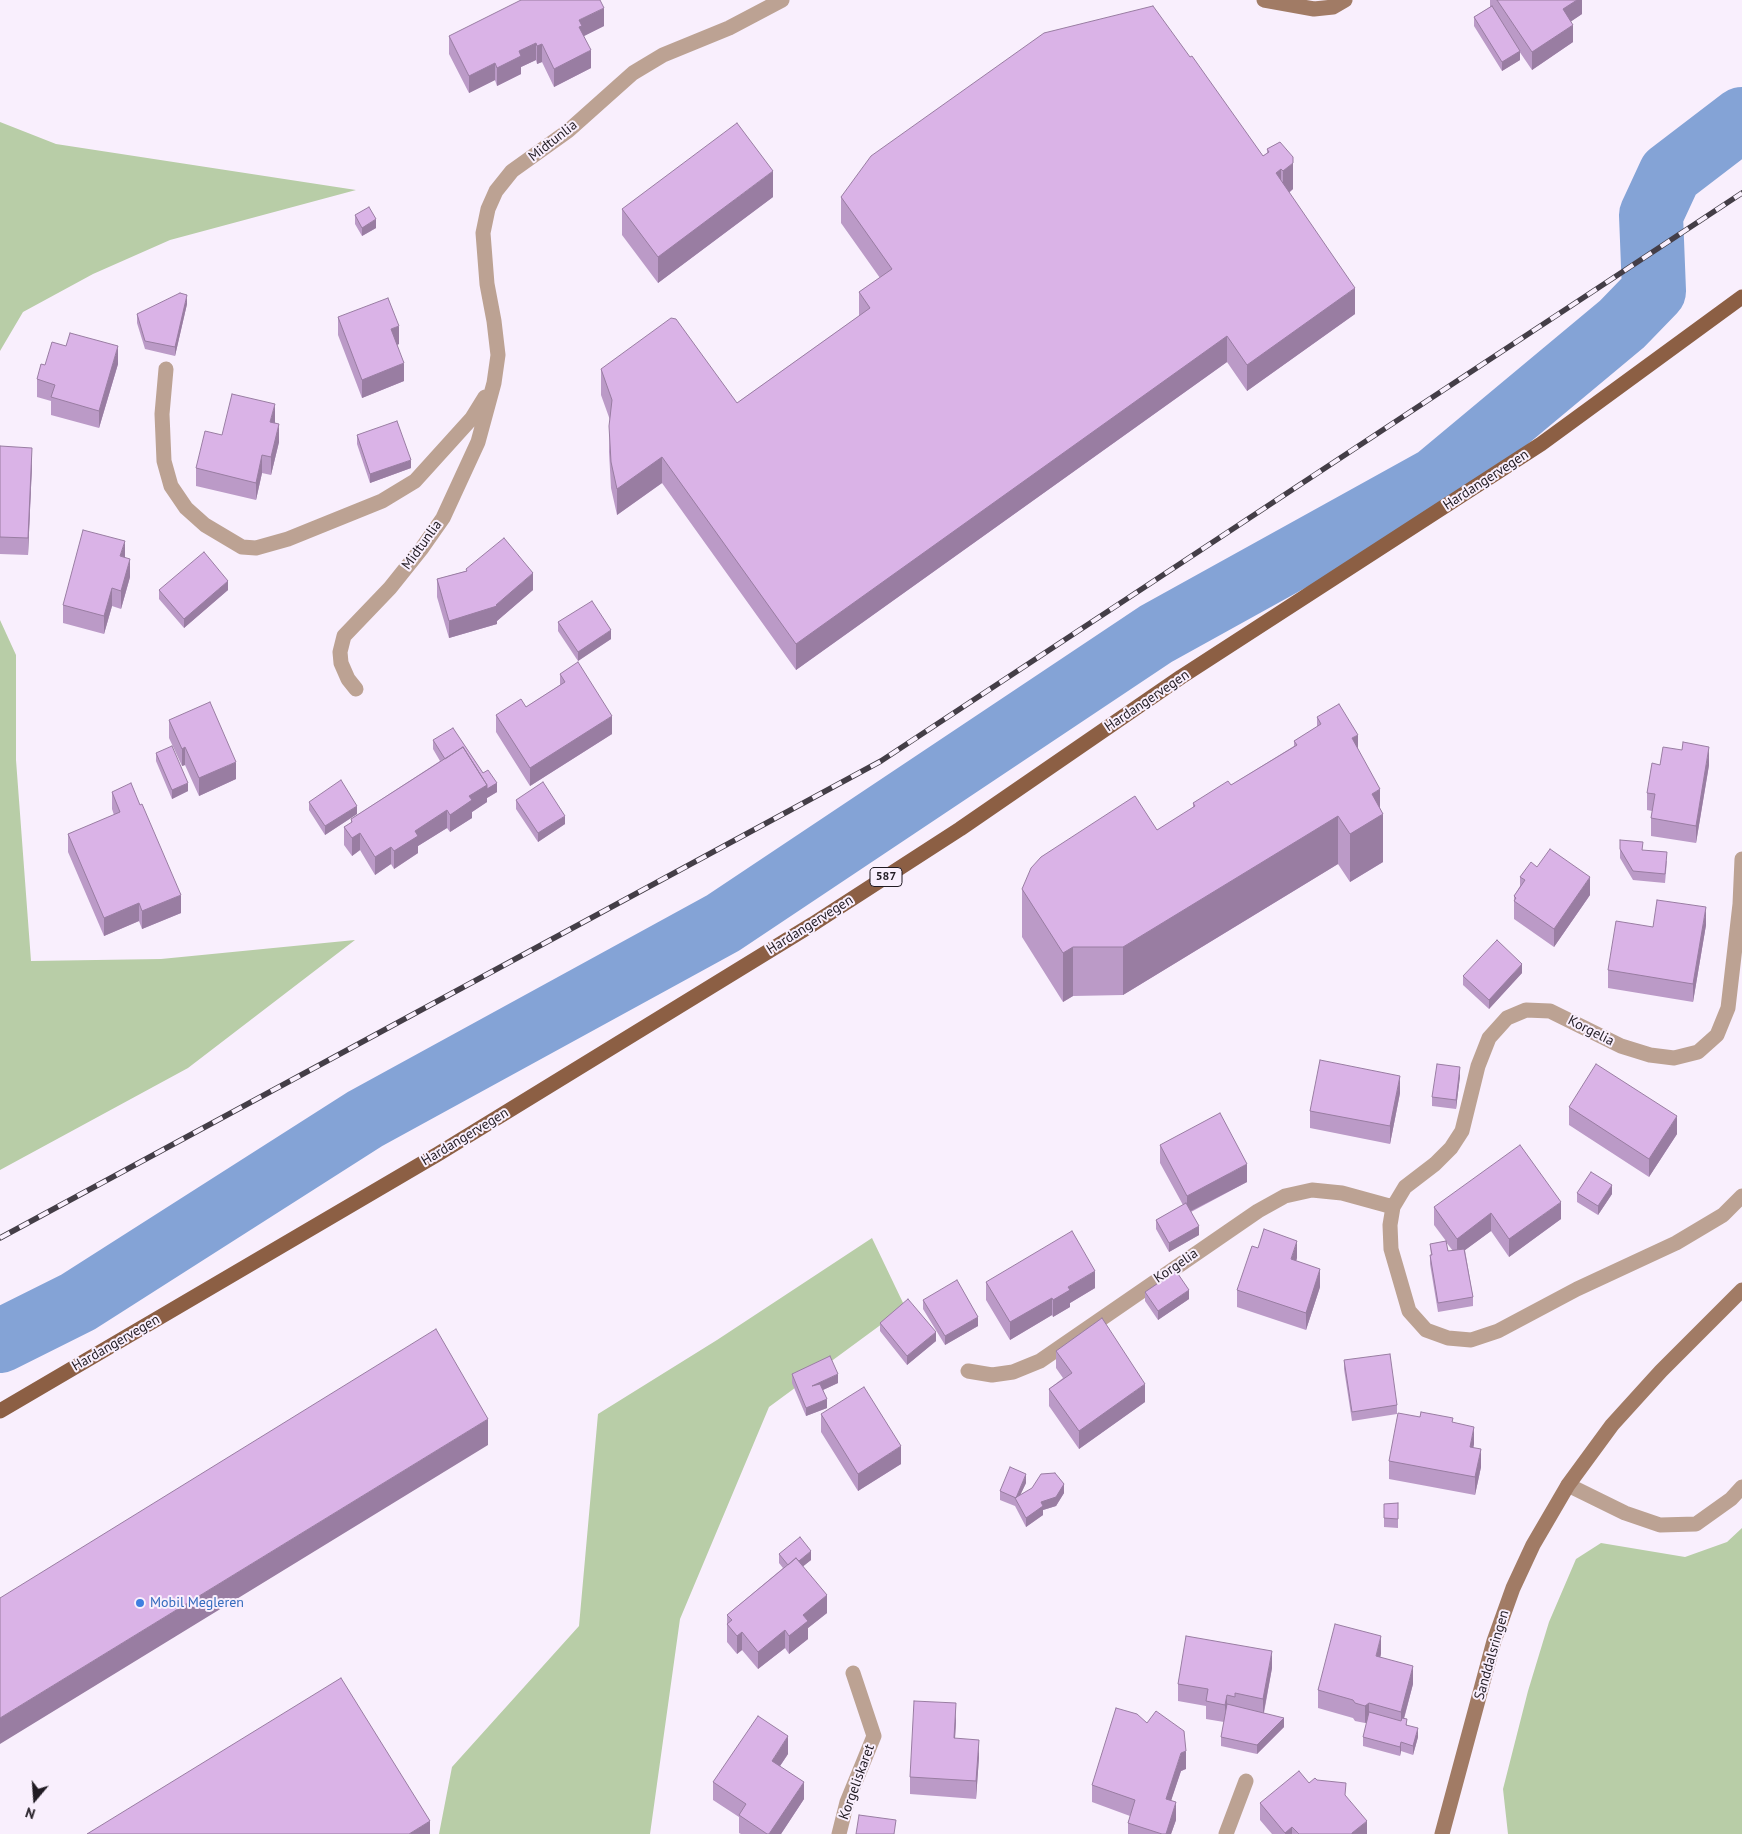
<!DOCTYPE html>
<html>
<head>
<meta charset="utf-8">
<style>
  body { margin:0 }
  #map { position:relative; width:1742px; height:1834px; overflow:hidden; background:#f9effd; font-family:"PT Sans",sans-serif }
  canvas { display:block }
  .north { position:absolute; left:10px; top:1774px; width:50px; height:50px; -webkit-text-stroke:4px #f9effd; paint-order:stroke; rotate:198deg; font-size:14px; font-weight:700; line-height:20px; text-align:center; color:#211b23 }
  .north::after { content:''; display:block; margin:auto; width:18px; height:22px; background:#211b23; clip-path:polygon(50% 0,100% 100%,50% 72%,0 100%) }
</style>
</head>
<body>
<div id="map">
<canvas width="1742" height="1834"></canvas>
<div class="north">N</div>
</div>
<script>
const ctx = document.querySelector('canvas').getContext('2d');
ctx.lineJoin = 'round';
function paint(path, color) { ctx.fillStyle = color; ctx.fill(path, 'evenodd'); }
const shape = rows => new Path2D(rows.map(r => 'M' + r).join(''));
function trace(path, color, width, dash) { ctx.strokeStyle = color; ctx.lineWidth = width; ctx.lineCap = dash ? 'butt' : 'round'; ctx.setLineDash(dash || []); ctx.stroke(path); }
function write(font, color, halo, rows, align = 'center') {
  ctx.font = font + ' "PT Sans",sans-serif'; ctx.lineWidth = 4; ctx.setLineDash([]); ctx.textBaseline = 'middle'; ctx.strokeStyle = halo; ctx.fillStyle = color; for (const [text, x, y, turn = 0] of rows) {
    ctx.save(); ctx.translate(x, y); ctx.rotate((+turn || 0) * Math.PI / 180); ctx.textAlign = isNaN(turn) ? turn : align; if (halo) ctx.strokeText(text, 0, 0); ctx.fillText(text, 0, 0); ctx.restore();
  }
}
paint(shape([
  [0,122,56,144,356,190,170,240,93,274,23,312,0,351],
  [0,620,16,655,16,760,31,961,161,959,355,940,188,1068,0,1170],
  [872,1238,905,1307,769,1407,680,1619,650,1834,439,1834,452,1767,579,1626,598,1414,717,1340],
  [1742,1528,1742,1834,1508,1834,1503,1789,1528,1691,1549,1622,1576,1559,1601,1543,1685,1557,1727,1542]
]), '#b8cda7');
paint(shape([
  [1742,101,1742,146,1699,166,1675,191,1663,220,1637,237,1643,208,1645,179,1681,144]
]), '#84a3d6');
trace(shape([
  [0,1341,78,1302,365,1119,723,923,1156,634,1436,479,1622,324,1654,291,1651,215,1670,174,1742,119]
]), '#84a3d6', 64);
trace(shape([
  [166,369,162,414,164,461,171,486,186,508,205,525,242,547,256,548,288,539,382,501,415,481,472,418,485,397],
  [356,689,348,679,341,663,340,652,344,636,390,588,422,548,443,518,478,442,494,383,498,355,494,321,487,284,483,233,488,209,496,191,512,171,568,131,633,73,663,55,729,28,782,0],
  [1742,859,1740,904,1728,1008,1717,1035,1698,1052,1674,1058,1650,1055,1621,1046,1550,1011,1526,1010,1507,1018,1489,1038,1478,1066,1462,1131,1451,1148,1435,1164,1405,1187,1393,1207,1390,1225,1391,1249,1409,1311,1426,1330,1448,1338,1471,1340,1498,1331,1577,1289,1676,1243,1723,1215,1742,1196],
  [968,1371,992,1375,1013,1372,1040,1361,1258,1211,1285,1196,1312,1190,1342,1193,1393,1207],
  [1568,1485,1625,1513,1660,1525,1696,1524,1731,1499,1742,1487],
  [839,1834,847,1802,874,1736,853,1673],
  [1226,1834,1246,1781]
]), '#bca293', 15);
trace(shape([
  [1264,0,1314,9,1333,7,1345,0],
  [1442,1834,1494,1641,1513,1588,1533,1545,1568,1485,1612,1425,1661,1371,1742,1290]
]), '#a17b65', 15);
trace(shape([
  [0,1411,438,1154,813,924,960,829,1181,677,1541,444,1742,297]
]), '#8c5f44', 15);
const rail = shape([
  [0,1238,881,761,1742,193]
]);
trace(rail, '#443e47', 5.5);
trace(rail, '#f9effd', 4, [11]);
paint(shape([
  [1490,0,1582,0,1582,14,1571,21,1573,42,1532,70,1517,48,1520,60,1502,71,1474,26,1474,17,1490,7],
  [604,26,584,36,591,68,554,87,542,62,537,64,536,60,521,67,521,74,497,86,495,80,469,93,449,54,449,36],
  [1190,57,1263,156,1267,153,1267,149,1280,142,1293,189,1289,193,1355,314,1247,391,1227,362,796,670,662,483,617,515,611,488,609,452,610,420,601,395,601,369,737,403,859,316,859,292,880,278,841,223,841,197],
  [773,197,658,283,622,235,622,209],
  [355,215,376,228,362,236,355,224],
  [187,304,175,356,145,349,137,323,137,314],
  [338,317,399,344,397,345,404,381,362,398,338,335],
  [118,364,99,428,51,415,51,401,37,397,37,379,45,365],
  [275,422,279,442,271,475,262,473,256,500,196,486,196,468,222,435],
  [357,435,411,468,370,483,357,444],
  [0,446,32,465,28,555,0,554],
  [125,557,130,577,121,609,112,606,104,634,63,623,63,605],
  [466,569,533,590,497,621,497,624,449,638,437,597,437,579,466,571],
  [159,590,228,590,184,628,159,599],
  [558,622,611,639,578,661,558,631],
  [560,674,612,734,530,786,496,732,496,715,526,707,560,685],
  [1317,717,1358,750,1380,807,1383,862,1350,882,1338,864,1123,995,1073,996,1063,1002,1022,937,1022,889,1157,830,1193,808,1193,803,1231,785,1294,746,1294,741,1317,727],
  [169,720,236,779,199,796,185,765,182,766,169,738],
  [433,740,483,773,497,792,487,798,487,802,472,812,472,818,450,832,447,828,418,846,418,853,394,869,391,864,375,875,360,850,352,856,344,845,344,827,351,823,351,819,440,761,433,749],
  [156,753,188,791,172,799,156,761],
  [1660,765,1709,765,1696,843,1651,836,1651,818,1652,811,1647,810,1647,793],
  [112,792,140,805,181,913,142,929,139,921,104,936,68,852,68,834,114,815,112,809],
  [516,800,565,824,538,842,516,809],
  [309,802,357,814,325,835,309,810],
  [1620,849,1667,861,1665,883,1633,880,1620,858],
  [1537,867,1590,895,1554,947,1514,919,1514,896,1520,886,1520,877],
  [1706,925,1693,1002,1608,988,1608,970,1653,927],
  [1522,973,1489,1009,1463,985,1463,976],
  [1460,1076,1456,1109,1432,1106,1432,1097],
  [1400,1093,1390,1144,1310,1128,1310,1111],
  [1569,1107,1677,1134,1649,1177,1569,1125],
  [1160,1145,1247,1182,1191,1212,1199,1235,1169,1252,1156,1229,1156,1220,1183,1205,1160,1163],
  [1577,1193,1612,1194,1598,1215,1577,1202],
  [1434,1207,1561,1219,1509,1257,1491,1231,1465,1250,1473,1297,1473,1306,1438,1312,1430,1264,1430,1255,1431,1255,1430,1244,1446,1241,1434,1225],
  [1446,1242,1453,1251,1448,1251],
  [1297,1258,1296,1261,1320,1287,1306,1330,1237,1307,1237,1290],
  [986,1282,1095,1288,1070,1303,1070,1307,1053,1317,1052,1315,1010,1340,986,1300],
  [1145,1292,1189,1299,1158,1320,1145,1301],
  [923,1300,978,1326,945,1345,923,1309],
  [880,1323,936,1341,907,1365,880,1331],
  [1056,1351,1145,1402,1079,1449,1049,1406,1049,1389,1063,1378,1056,1368],
  [1344,1360,1397,1405,1397,1414,1352,1421,1344,1369],
  [792,1374,838,1383,823,1390,827,1408,806,1416,792,1383],
  [821,1414,901,1464,858,1491,821,1432],
  [1453,1423,1474,1444,1473,1448,1481,1467,1475,1495,1389,1479,1389,1461],
  [1026,1483,1020,1495,1064,1493,1056,1506,1043,1510,1043,1515,1026,1527,1015,1506,1000,1500,1000,1491],
  [1398,1503,1398,1528,1384,1527,1384,1504],
  [779,1554,811,1560,803,1566,827,1613,808,1628,808,1639,789,1654,785,1648,758,1669,742,1650,737,1654,727,1642,727,1615,783,1568,779,1563],
  [1381,1654,1380,1657,1413,1684,1404,1719,1407,1725,1418,1737,1413,1755,1401,1751,1400,1756,1363,1746,1363,1737,1367,1722,1365,1723,1355,1721,1353,1718,1318,1708,1318,1690],
  [1272,1668,1264,1713,1284,1727,1257,1754,1221,1746,1221,1737,1224,1722,1206,1719,1206,1706,1178,1701,1178,1684],
  [956,1721,955,1738,979,1757,976,1799,910,1794,910,1777],
  [788,1754,780,1766,804,1799,781,1834,741,1834,739,1833,739,1817,713,1800,713,1782],
  [1186,1769,1181,1771,1171,1800,1176,1820,1171,1834,1128,1834,1128,1823,1130,1816,1092,1802,1092,1785],
  [1317,1780,1346,1796,1367,1834,1272,1834,1260,1820,1260,1803,1309,1783]
]), '#bb9ac7');
paint(shape([
  [1577,0,1582,0,1582,14,1563,27,1563,9],
  [604,8,604,26,582,37,579,45,579,20],
  [1573,25,1573,42,1532,70,1532,52],
  [536,43,536,60,521,67,521,74,497,86,497,68,519,51],
  [542,44,542,62,537,64,537,46],
  [591,50,591,68,554,87,554,69],
  [1520,51,1520,60,1502,71,1502,62],
  [495,63,495,80,469,93,469,76],
  [1293,163,1293,189,1283,197,1283,171],
  [1281,169,1281,195,1276,173],
  [773,171,773,197,658,283,658,257],
  [376,219,376,228,362,236,362,228],
  [1355,288,1355,314,1247,391,1247,365],
  [187,295,187,304,175,356,175,347],
  [399,326,399,344,391,347,391,329],
  [1227,336,1227,362,796,670,796,644],
  [118,346,118,364,99,428,99,411],
  [404,363,404,381,362,398,362,380],
  [275,404,275,422,270,440,270,422],
  [279,424,279,442,271,475,271,457],
  [32,448,32,465,28,555,28,538],
  [262,455,262,473,256,500,256,483],
  [662,457,662,483,617,515,617,489],
  [411,460,411,468,370,483,370,474],
  [125,541,125,558,120,556],
  [130,559,130,577,121,609,121,591],
  [533,573,533,590,497,621,497,624,449,638,449,621,496,605],
  [228,581,228,590,184,628,184,619],
  [112,588,112,606,104,634,104,616],
  [611,630,611,639,578,661,578,652],
  [612,716,612,734,530,786,530,768],
  [1358,735,1358,783,1352,738],
  [185,747,185,765,182,766,182,749],
  [1709,747,1709,765,1696,843,1696,826],
  [236,762,236,779,199,796,199,778],
  [188,783,188,791,172,799,172,790],
  [497,783,497,792,487,798,487,802,472,812,472,818,450,832,450,815,469,796,487,785],
  [1380,789,1380,816,1383,814,1383,862,1350,882,1350,834,1372,794],
  [357,806,357,814,325,835,325,826],
  [447,810,447,828,418,846,418,853,394,869,394,851,415,831],
  [565,816,565,824,538,842,538,833],
  [1338,816,1338,864,1123,995,1123,947],
  [360,833,360,850,352,856,352,838],
  [391,847,391,864,375,875,375,857],
  [1590,877,1590,895,1554,947,1554,929],
  [181,895,181,913,142,929,142,911],
  [139,903,139,921,104,936,104,918],
  [1706,907,1706,925,1693,1002,1693,984],
  [1073,947,1073,996,1063,1002,1063,953],
  [1522,964,1522,973,1489,1009,1489,1000],
  [1460,1067,1460,1076,1456,1109,1456,1100],
  [1400,1076,1400,1093,1390,1144,1390,1126],
  [1677,1116,1677,1134,1649,1177,1649,1159],
  [1247,1164,1247,1182,1187,1213,1187,1196],
  [1612,1185,1612,1194,1598,1215,1598,1206],
  [1561,1202,1561,1219,1509,1257,1509,1239],
  [1491,1213,1491,1231,1457,1256,1457,1239],
  [1199,1226,1199,1235,1169,1252,1169,1243],
  [1297,1241,1297,1258,1291,1277,1291,1259],
  [1320,1269,1320,1287,1306,1330,1306,1313],
  [1095,1271,1095,1288,1070,1303,1070,1307,1053,1317,1053,1300,1068,1287],
  [1189,1290,1189,1299,1158,1320,1158,1311],
  [1052,1298,1052,1315,1010,1340,1010,1322],
  [978,1317,978,1326,945,1345,945,1336],
  [936,1332,936,1341,907,1365,907,1356],
  [838,1374,838,1383,812,1395,812,1386],
  [1145,1384,1145,1402,1079,1449,1079,1431],
  [827,1399,827,1408,806,1416,806,1408],
  [488,1419,488,1445,0,1744,0,1718],
  [1474,1427,1474,1444,1470,1465,1470,1447],
  [901,1446,901,1464,858,1491,858,1474],
  [1481,1449,1481,1467,1475,1495,1475,1477],
  [1026,1474,1026,1483,1017,1502,1016,1498],
  [1064,1484,1064,1493,1056,1506,1043,1510,1043,1515,1026,1527,1026,1518,1041,1502],
  [811,1551,811,1560,790,1577,790,1568],
  [827,1595,827,1613,808,1628,808,1639,789,1654,789,1636,803,1615],
  [785,1630,785,1648,758,1669,758,1652],
  [742,1632,742,1650,737,1654,737,1636],
  [1381,1636,1381,1654,1376,1674,1376,1656],
  [1272,1651,1272,1668,1263,1716,1263,1699],
  [1413,1666,1413,1684,1401,1729,1401,1712],
  [1227,1695,1227,1713,1225,1722,1225,1705],
  [956,1703,956,1721,954,1756,954,1738],
  [1369,1703,1369,1721,1365,1723,1365,1706],
  [1284,1718,1284,1727,1257,1754,1257,1745],
  [1418,1728,1418,1737,1413,1755,1413,1746],
  [788,1736,788,1754,772,1778,772,1761],
  [979,1740,979,1757,976,1799,976,1781],
  [1401,1742,1401,1751,1400,1756,1400,1747],
  [1186,1751,1186,1769,1181,1771,1166,1816,1166,1799,1181,1753],
  [804,1782,804,1799,781,1834,769,1834],
  [1176,1802,1176,1820,1171,1834,1166,1834],
  [430,1821,430,1834,409,1834],
  [1367,1821,1367,1834,1352,1834,1352,1833],
  [1292,1827,1292,1834,1285,1834,1285,1833]
]), '#997da2');
const building = shape([
  [521,0,600,0,604,8,579,20,582,26,579,27,591,50,554,69,542,44,537,46,536,43,519,51,521,56,497,68,495,63,469,76,449,36,521,0],
  [1497,0,1577,0,1563,9,1573,25,1532,52,1497,0],
  [1153,6,1190,57,1192,56,1263,156,1269,152,1267,149,1280,142,1293,157,1293,163,1283,171,1281,169,1276,173,1355,288,1247,365,1227,336,796,644,662,457,617,489,611,462,609,426,612,400,601,369,671,318,676,319,737,403,870,308,859,292,892,269,841,197,871,156,1044,33,1153,6],
  [1492,6,1520,51,1502,62,1474,17,1492,6],
  [737,123,773,171,658,257,622,209,737,123],
  [369,207,376,219,362,228,355,215,369,207],
  [180,293,187,295,175,347,145,341,137,314,180,293],
  [388,298,399,326,391,329,404,363,362,380,338,317,388,298],
  [70,333,118,346,99,411,51,397,55,385,37,379,41,364,45,365,52,342,66,346,70,333],
  [232,394,275,404,270,422,279,424,271,457,262,455,256,483,196,468,205,431,222,435,232,394],
  [397,421,411,460,370,474,357,435,397,421],
  [0,446,32,448,28,538,0,537,0,446],
  [83,530,125,541,120,556,130,559,121,591,112,588,104,616,63,605,83,530],
  [504,538,533,573,496,605,497,606,449,621,437,579,467,571,466,569,504,538],
  [204,552,228,581,184,619,159,590,204,552],
  [592,601,611,630,578,652,558,622,592,601],
  [578,662,612,716,530,768,496,715,521,699,526,707,565,682,560,674,578,662],
  [210,702,236,762,199,778,185,747,182,749,169,720,210,702],
  [1339,704,1358,735,1352,738,1380,789,1372,794,1383,814,1350,834,1338,816,1123,947,1073,947,1063,953,1022,889,1031,868,1041,857,1135,796,1157,830,1195,806,1193,803,1228,781,1231,785,1297,745,1294,741,1321,724,1317,717,1339,704],
  [453,728,483,773,488,770,497,783,487,789,487,785,463,747,445,759,433,740,453,728],
  [1683,742,1709,747,1696,826,1651,818,1655,794,1647,793,1652,763,1660,765,1663,747,1682,750,1683,742],
  [172,746,188,783,172,790,156,753,172,746],
  [463,747,487,785,469,796,472,800,450,815,447,810,415,831,418,836,394,851,391,847,375,857,360,833,352,838,344,827,352,822,351,819,463,747],
  [341,780,357,806,325,826,309,802,341,780],
  [543,782,565,816,538,833,516,800,543,782],
  [131,783,140,805,142,804,181,895,142,911,139,903,104,918,68,834,120,812,112,792,131,783],
  [1620,840,1643,842,1642,850,1667,852,1665,874,1633,871,1620,849,1620,840],
  [1550,849,1590,877,1554,929,1514,901,1516,898,1514,896,1525,880,1520,877,1531,862,1537,867,1550,849],
  [1657,900,1706,907,1693,984,1608,970,1616,921,1653,927,1657,900],
  [1497,940,1522,964,1489,1000,1463,976,1497,940],
  [1320,1060,1400,1076,1390,1126,1310,1111,1320,1060],
  [1437,1064,1460,1067,1456,1100,1432,1097,1437,1064],
  [1596,1064,1677,1116,1649,1159,1569,1107,1596,1064],
  [1220,1113,1247,1164,1187,1196,1160,1145,1220,1113],
  [1520,1145,1561,1202,1509,1239,1491,1213,1457,1239,1434,1207,1520,1145],
  [1591,1172,1612,1185,1598,1206,1577,1193,1591,1172],
  [1186,1203,1199,1226,1169,1243,1156,1220,1186,1203],
  [1264,1229,1297,1241,1291,1259,1320,1269,1306,1313,1237,1290,1252,1246,1258,1248,1264,1229],
  [1072,1231,1095,1271,1068,1287,1070,1290,1053,1300,1052,1298,1010,1322,986,1282,1072,1231],
  [1446,1241,1448,1251,1464,1249,1473,1297,1438,1303,1430,1255,1432,1255,1430,1244,1446,1241],
  [1176,1271,1189,1290,1158,1311,1145,1292,1176,1271],
  [957,1280,978,1317,945,1336,923,1300,957,1280],
  [908,1299,936,1332,907,1356,880,1323,908,1299],
  [1102,1318,1145,1384,1079,1431,1049,1389,1072,1373,1056,1351,1102,1318],
  [436,1329,488,1419,0,1718,0,1598,436,1329],
  [1390,1354,1397,1405,1352,1412,1344,1360,1390,1354],
  [830,1356,838,1374,812,1386,820,1384,827,1399,806,1408,792,1374,830,1356],
  [864,1387,901,1446,858,1474,821,1414,864,1387],
  [1421,1412,1453,1418,1452,1422,1474,1427,1470,1447,1481,1449,1475,1477,1389,1461,1398,1413,1420,1417,1421,1412],
  [1010,1467,1026,1474,1016,1498,1000,1491,1010,1467],
  [1055,1473,1064,1484,1056,1497,1041,1502,1043,1506,1026,1518,1015,1498,1032,1488,1041,1474,1055,1473],
  [1398,1503,1398,1519,1384,1518,1384,1504,1398,1503],
  [800,1537,811,1551,799,1561,796,1558,788,1565,779,1554,800,1537],
  [796,1558,827,1595,803,1615,808,1621,789,1636,785,1630,758,1652,742,1632,737,1636,727,1624,732,1620,727,1615,796,1558],
  [1335,1624,1381,1636,1376,1656,1413,1666,1401,1712,1369,1703,1365,1706,1355,1703,1353,1700,1318,1690,1335,1624],
  [1186,1636,1272,1651,1263,1699,1235,1693,1235,1697,1227,1695,1225,1705,1206,1701,1208,1689,1178,1684,1186,1636],
  [341,1678,430,1821,409,1834,87,1834,341,1678],
  [914,1701,956,1703,954,1738,979,1740,976,1781,910,1777,914,1701],
  [1227,1704,1284,1718,1257,1745,1221,1737,1227,1704],
  [1116,1708,1137,1714,1147,1723,1156,1711,1184,1731,1186,1751,1181,1753,1166,1799,1176,1802,1166,1834,1162,1834,1128,1823,1135,1800,1092,1785,1116,1708],
  [1369,1712,1401,1721,1402,1718,1407,1719,1406,1725,1418,1728,1413,1746,1401,1742,1400,1747,1363,1737,1369,1712],
  [758,1716,788,1736,772,1761,804,1782,769,1834,767,1834,739,1815,746,1804,713,1782,758,1716],
  [1299,1771,1309,1783,1315,1778,1317,1780,1346,1783,1345,1795,1367,1821,1352,1833,1352,1834,1299,1834,1292,1827,1285,1833,1260,1803,1299,1771],
  [859,1815,896,1820,894,1834,856,1834,859,1815]
]);
paint(building, '#dab3e7');
trace(building, '#997da2', 1);
for (const [x, y, r, color] of [
  [140,1603,5,"#3f7fe0"]
]) { const dot = new Path2D(); dot.arc(x, y, r, 0, 2 * Math.PI); ctx.fillStyle = color; ctx.fill(dot); trace(dot, '#f9effd', 2); }
for (const [x, y, w] of [
  [886,877,32]
]) { const box = new Path2D(); box.roundRect(x - w / 2, y - 9.5, w, 19, 4); ctx.fillStyle = '#f9effd'; ctx.fill(box); trace(box, '#211b23', 1); }
write('bold 12px', '#211b23', null, [
  ["587",886,877]
]);
write('14px', '#211b23', '#f9effd', [
  ["Midtunlia",553,141,-38],
  ["Hardangervegen",1486,480,-33],
  ["Midtunlia",422,545,-54],
  ["Hardangervegen",1147,701,-34],
  ["Hardangervegen",810,925,-32],
  ["Korgelia",1591,1031,27],
  ["Hardangervegen",465,1137,-31],
  ["Korgelia",1176,1266,-34],
  ["Hardangervegen",116,1343,-30],
  ["Sanddalsringen",1492,1655,-74],
  ["Korgeliskaret",857,1782,-70]
]);
write('14px', '#366cbe', '#f9effd', [
  ["Mobil Megleren",150,1603]
], 'left');
</script>
</body>
</html>
